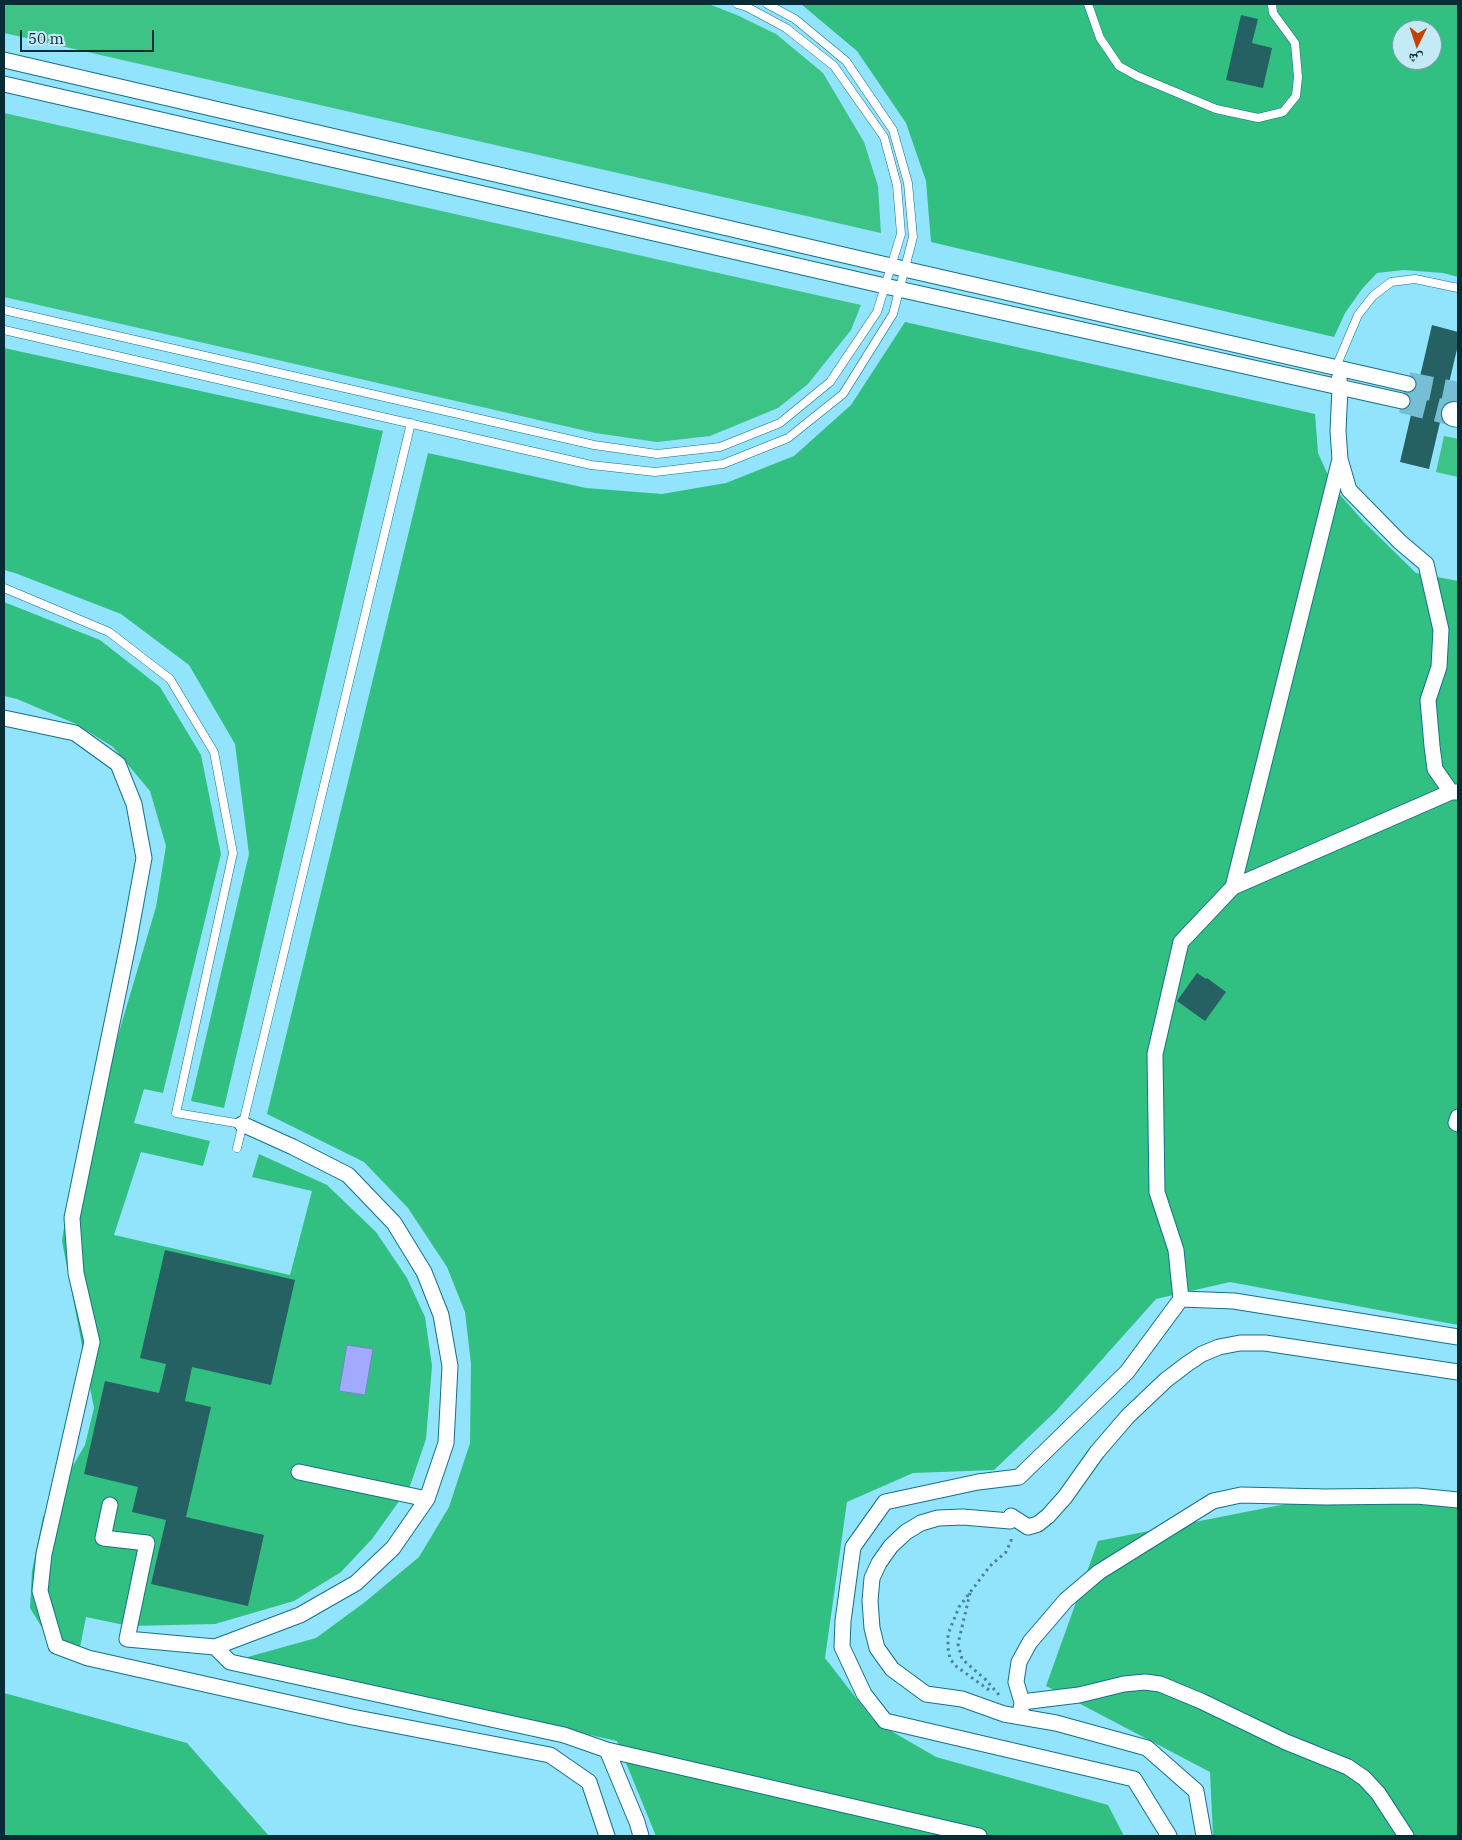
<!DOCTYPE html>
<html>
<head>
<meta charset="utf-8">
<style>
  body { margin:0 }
  #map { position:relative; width:1462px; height:1840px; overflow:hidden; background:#92e3fc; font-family:"IBM Plex Serif","Noto Naskh Arabic",serif }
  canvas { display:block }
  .frame { position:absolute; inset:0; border:5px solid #082c36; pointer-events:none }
  .north { position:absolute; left:1392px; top:20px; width:50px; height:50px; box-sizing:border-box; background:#c4eaf6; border:1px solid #799ea9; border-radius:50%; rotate:184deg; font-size:14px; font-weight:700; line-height:20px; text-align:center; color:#082c36 }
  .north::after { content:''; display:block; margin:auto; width:18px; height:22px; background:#c64000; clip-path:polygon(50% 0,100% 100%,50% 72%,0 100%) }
  .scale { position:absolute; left:20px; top:30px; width:134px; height:22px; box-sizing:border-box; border:2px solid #082c36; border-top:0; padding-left:6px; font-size:15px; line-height:18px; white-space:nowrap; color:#082c36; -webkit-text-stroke:4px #c4eaf6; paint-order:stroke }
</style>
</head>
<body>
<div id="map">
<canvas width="1462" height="1840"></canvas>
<div class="frame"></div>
<div class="north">ش</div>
<div class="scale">50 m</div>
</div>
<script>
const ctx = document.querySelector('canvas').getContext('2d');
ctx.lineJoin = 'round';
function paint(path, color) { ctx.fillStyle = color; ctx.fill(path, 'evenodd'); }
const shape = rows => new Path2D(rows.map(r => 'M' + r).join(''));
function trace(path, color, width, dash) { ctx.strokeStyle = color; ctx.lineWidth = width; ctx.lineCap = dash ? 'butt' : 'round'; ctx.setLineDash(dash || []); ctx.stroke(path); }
paint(shape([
  [4,4,709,4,739,16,776,34,823,73,864,142,878,186,881,233,4,33],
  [4,113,861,305,851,330,808,384,778,408,710,436,657,442,595,433,4,297],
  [1444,436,1458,439,1458,477,1436,472]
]), '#3cc385');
paint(shape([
  [801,4,1458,4,1458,277,1443,273,1404,270,1377,273,1362,289,1345,313,1334,337,931,242,926,181,906,123,857,51],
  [1402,30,1432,30,1432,60,1402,60],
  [905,322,1315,414,1318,453,1334,488,1364,522,1416,573,1458,581,1458,1325,1230,1282,1156,1299,1056,1411,994,1470,913,1473,847,1502,825,1658,874,1721,936,1757,1108,1805,1124,1836,656,1836,617,1741,244,1658,316,1638,365,1602,419,1557,449,1507,470,1443,471,1364,465,1312,447,1267,408,1208,364,1162,267,1114,428,453,586,488,662,494,726,483,794,456,851,405],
  [4,348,383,431,224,1108,191,1101,249,854,235,744,189,665,121,614,15,573,4,570],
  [4,602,100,640,160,687,201,755,221,854,163,1093,144,1089,134,1123,210,1141,203,1166,141,1152,114,1235,290,1275,312,1191,252,1177,259,1154,327,1185,376,1232,407,1278,425,1317,432,1366,426,1439,410,1486,372,1539,341,1572,294,1601,215,1624,129,1626,86,1617,80,1647,46,1634,30,1608,32,1571,43,1517,85,1445,94,1408,62,1241,67,1208,156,907,166,846,150,791,113,747,76,724,17,699,4,696],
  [1458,1492,1458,1836,1213,1836,1210,1772,1046,1686,1098,1541,1337,1494],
  [4,1693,187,1743,269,1836,4,1836]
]), '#31c081');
const water = shape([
  [347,1345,373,1349,365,1395,339,1391,347,1345]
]);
paint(water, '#a2aaff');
trace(water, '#7484c3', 1);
paint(shape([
  [1241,15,1258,19,1252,43,1272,48,1263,88,1226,80],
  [1432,325,1458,332,1458,345,1444,404,1441,411,1441,418,1429,469,1400,462],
  [1197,973,1206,979,1207,978,1226,992,1205,1021,1177,1001],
  [165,1250,295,1280,271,1385,192,1367,185,1401,211,1407,186,1517,264,1535,248,1606,151,1584,166,1520,132,1512,138,1487,84,1474,105,1381,159,1393,166,1364,140,1358]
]), '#256063');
trace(shape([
  [1408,384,1458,394],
  [1402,401,1454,414]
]), '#76bed4', 24, [24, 12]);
const lane = shape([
  [1088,4,1100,38,1119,66,1137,76,1216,109,1258,118,1283,112,1296,96,1298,77,1295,43,1273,13,1272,4],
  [4,310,594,445,657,454,720,447,780,423,830,382,877,312,901,234,897,185,884,137,834,66,786,28,747,7,737,4],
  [4,330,591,465,655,472,723,464,788,438,843,394,893,314,913,237,908,183,893,130,846,61,795,19,767,4],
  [1336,367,1358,315,1373,296,1391,282,1415,279,1458,288],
  [4,588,109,632,170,679,214,752,233,853,176,1113,242,1124],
  [237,1148,411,423]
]);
const street = shape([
  [4,60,891,266,1408,384],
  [4,84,885,286,1402,401],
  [1339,379,1340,388,1338,431,1340,459,1349,490,1400,542,1426,564,1441,630,1439,667,1428,700,1432,746,1435,769,1451,792,1458,792],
  [4,718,75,733,118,764,134,804,144,858,129,940,72,1218,76,1273,92,1342,44,1554,40,1591,56,1646,88,1658,352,1717,550,1755,589,1782,607,1836],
  [1233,887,1340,459],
  [1458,1117,1456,1123,1458,1124],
  [1181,1299,1176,1250,1157,1192,1155,1054,1181,942,1233,887,1451,792],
  [299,1472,427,1499],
  [110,1505,103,1538,147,1543,127,1639,215,1647,300,1615,356,1583,393,1548,427,1499,446,1443,450,1366,441,1315,424,1272,394,1223,348,1175,293,1147,242,1124],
  [215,1647,230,1662,564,1735,607,1750,637,1822,641,1836],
  [1022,1702,1079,1695,1124,1684,1145,1682,1160,1684,1201,1701,1286,1742,1348,1767,1364,1778,1378,1793,1406,1836],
  [1020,1716,1022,1702,1016,1682,1019,1662,1030,1642,1066,1600,1099,1572,1213,1501,1241,1495,1325,1497,1417,1496,1458,1500],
  [607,1750,979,1836],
  [1169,1836,1134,1779,885,1721,864,1694,842,1647,843,1621,853,1547,885,1502,978,1482,1019,1477,1127,1372,1181,1299,1234,1301,1458,1337],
  [1204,1836,1196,1791,1147,1748,1056,1723,1004,1714,962,1699,926,1694,892,1669,877,1648,872,1628,870,1601,872,1578,879,1563,891,1546,906,1532,921,1523,938,1518,963,1517,1010,1521,1011,1516,1028,1527,1038,1524,1048,1516,1065,1497,1097,1452,1128,1416,1166,1380,1187,1364,1202,1354,1219,1347,1240,1343,1265,1343,1458,1372]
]);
const primary = shape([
  [1454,414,1458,415]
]);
trace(lane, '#157187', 9);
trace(street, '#157187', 17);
trace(primary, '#157187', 26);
trace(shape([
  [970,1593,958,1644,962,1659,986,1680,999,1695],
  [989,1690,957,1667,950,1659,948,1648,948,1634,959,1607,990,1566,1006,1552,1011,1541,1011,1536]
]), '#4b8596', 3, [2.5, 4]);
trace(lane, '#fff', 8);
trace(street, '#fff', 15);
trace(primary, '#fff', 24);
</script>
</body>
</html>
